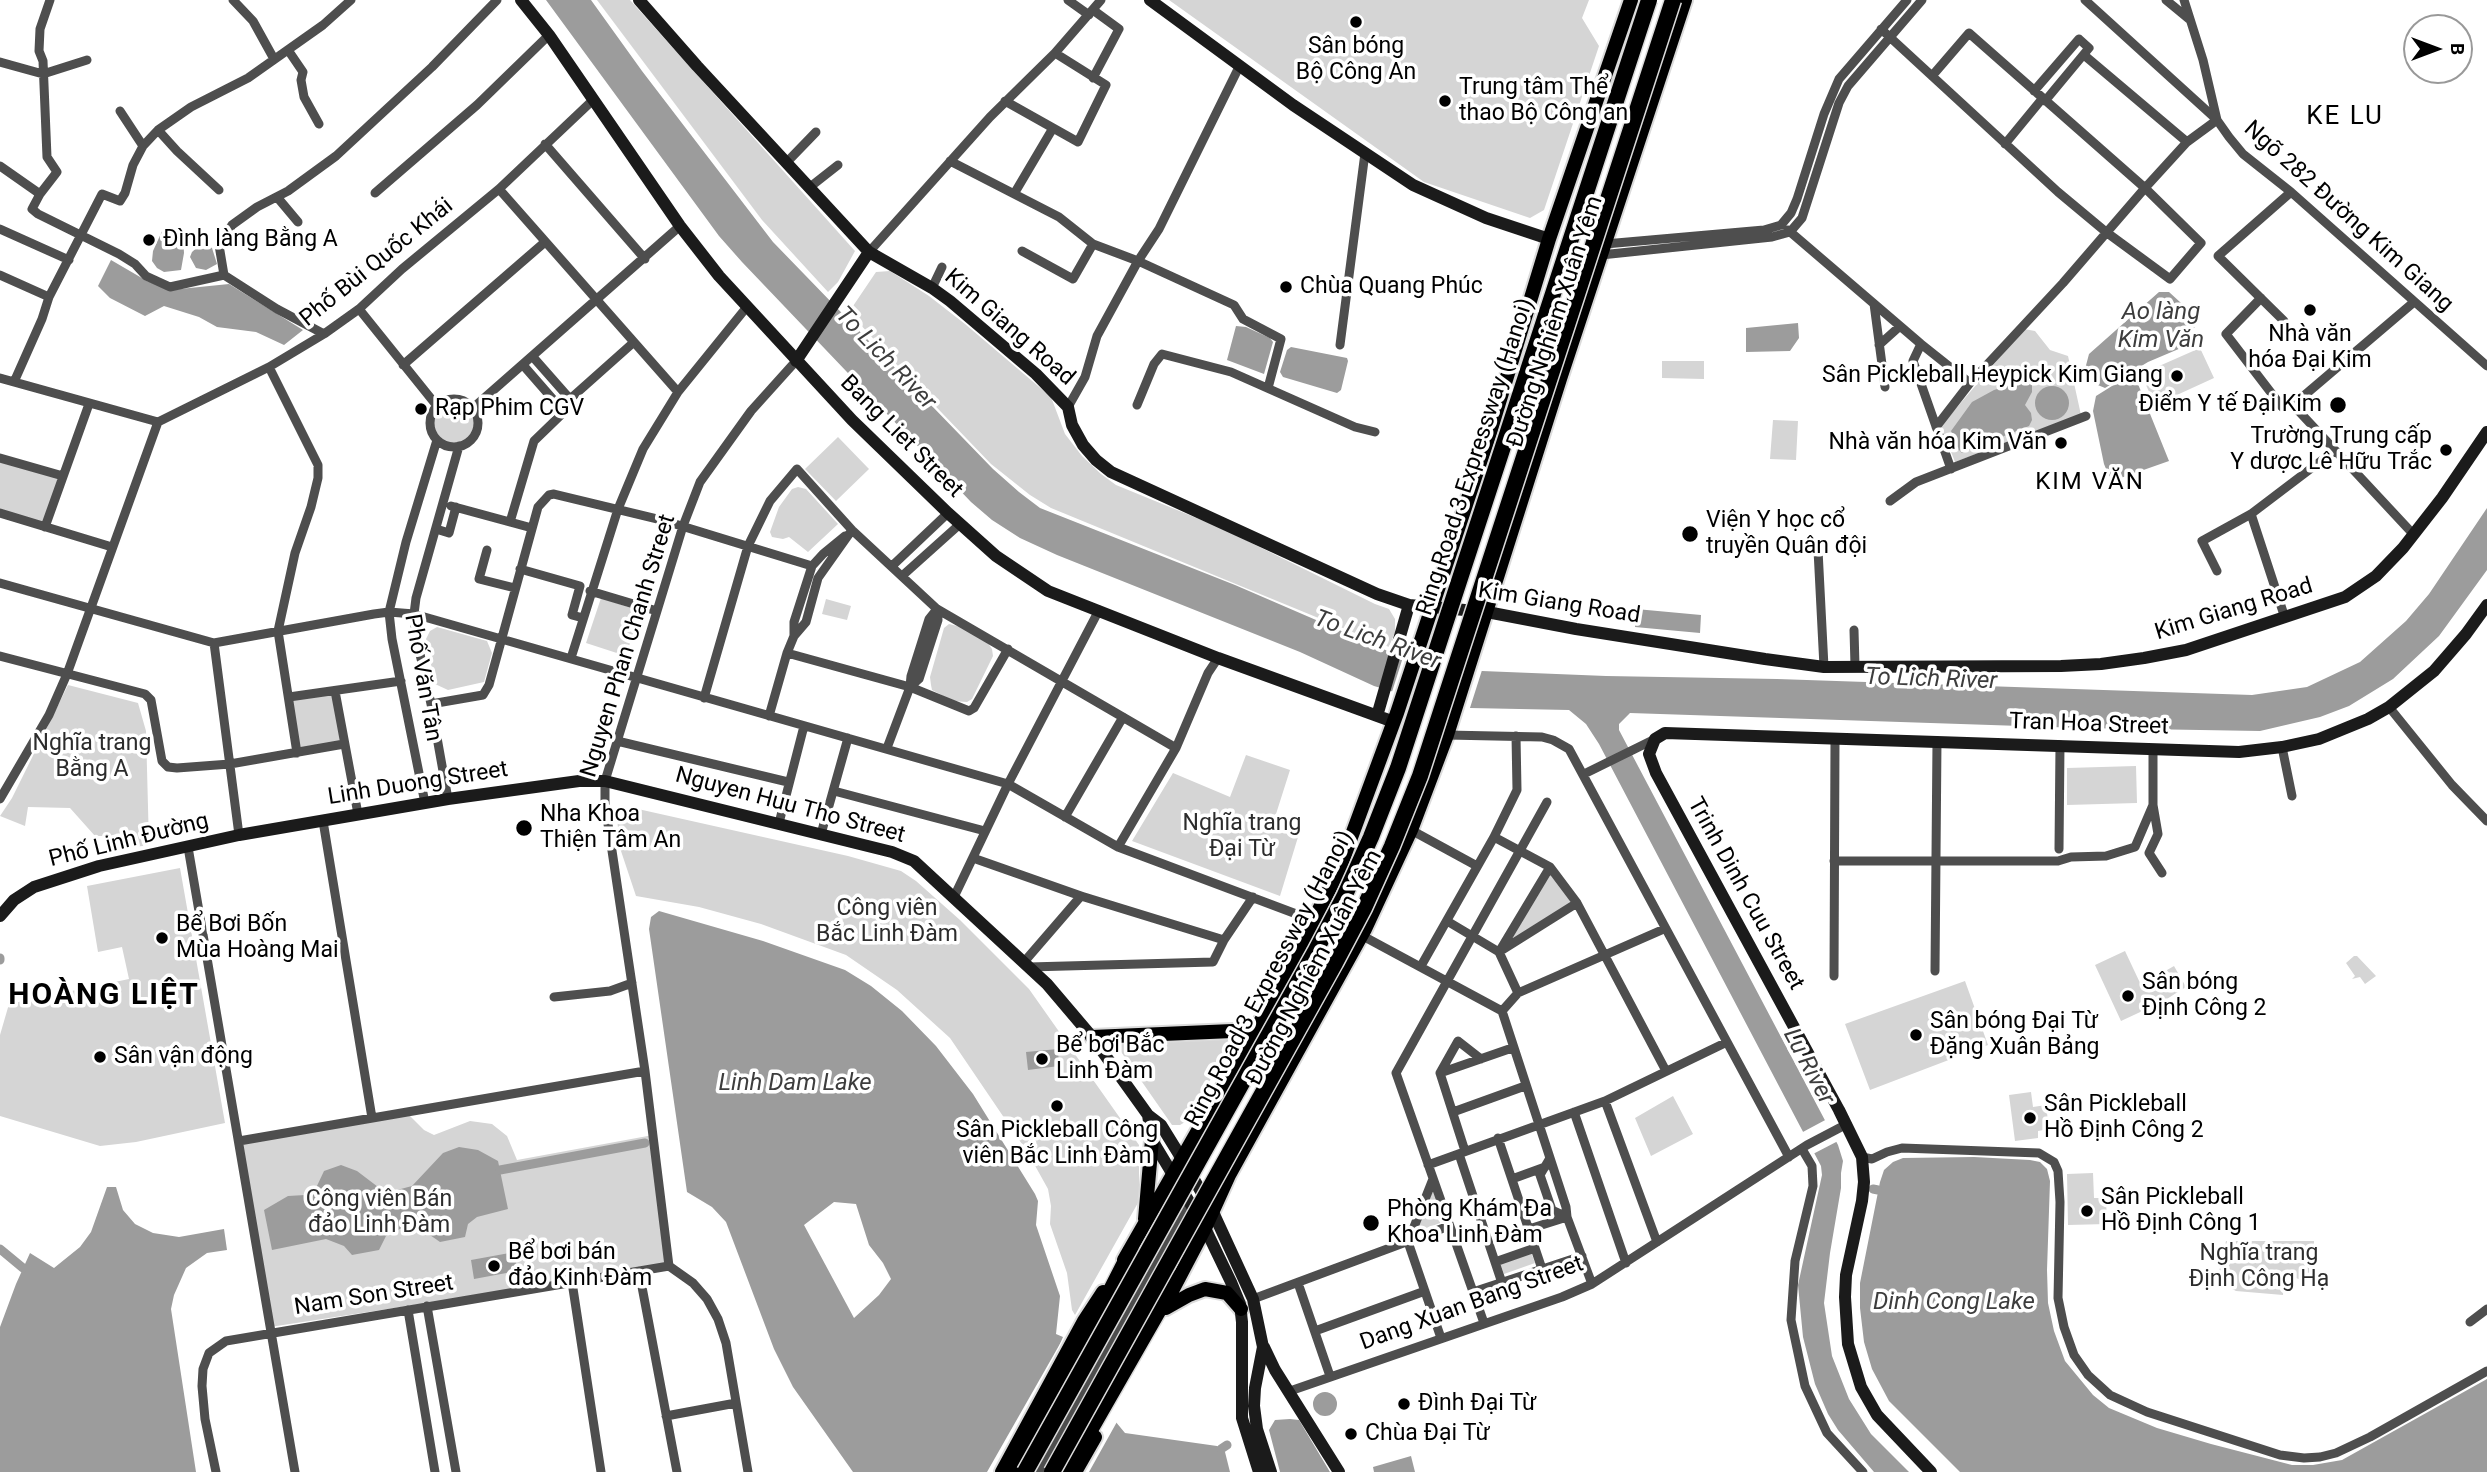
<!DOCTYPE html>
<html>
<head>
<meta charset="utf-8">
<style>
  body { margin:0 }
  #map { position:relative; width:2487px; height:1472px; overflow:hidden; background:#fff; font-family:Roboto,sans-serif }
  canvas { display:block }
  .north { position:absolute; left:2403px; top:14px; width:70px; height:70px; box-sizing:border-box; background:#fff; border:2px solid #999; border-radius:50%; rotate:90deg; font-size:19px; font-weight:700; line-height:28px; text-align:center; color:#000 }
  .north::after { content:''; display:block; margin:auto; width:24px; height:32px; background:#000; clip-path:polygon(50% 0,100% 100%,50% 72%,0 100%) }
</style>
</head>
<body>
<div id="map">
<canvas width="2487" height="1472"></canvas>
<div class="north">B</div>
</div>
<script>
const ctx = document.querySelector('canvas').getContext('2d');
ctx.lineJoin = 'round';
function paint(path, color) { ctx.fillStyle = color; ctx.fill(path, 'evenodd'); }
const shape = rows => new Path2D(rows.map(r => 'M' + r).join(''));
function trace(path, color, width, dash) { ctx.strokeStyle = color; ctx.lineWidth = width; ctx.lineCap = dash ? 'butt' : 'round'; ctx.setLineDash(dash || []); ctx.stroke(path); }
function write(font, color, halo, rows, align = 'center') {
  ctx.font = font + ' Roboto,sans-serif'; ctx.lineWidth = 7; ctx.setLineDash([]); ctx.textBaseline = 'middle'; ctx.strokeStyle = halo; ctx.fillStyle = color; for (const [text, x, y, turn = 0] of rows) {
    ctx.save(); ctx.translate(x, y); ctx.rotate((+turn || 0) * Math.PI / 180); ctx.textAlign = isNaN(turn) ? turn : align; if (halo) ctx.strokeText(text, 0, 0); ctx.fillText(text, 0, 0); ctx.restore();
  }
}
paint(shape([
  [597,0,630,0,855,251,838,282,828,292,762,220],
  [1169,0,1589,0,1582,18,1599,46,1544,210,1530,218,1424,182],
  [890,271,929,296,965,324,1051,397,1065,434,1082,456,1101,474,1116,485,1221,528,1375,604,1389,609,1395,619,1395,632,1389,647,1051,508,1030,495,991,464,918,388,849,312,876,272],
  [2024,329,2035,331,2050,350,2068,356,2081,415,1955,462,1941,426],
  [2200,348,2214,378,2155,405,2141,374],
  [1662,361,1704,361,1704,379,1662,378],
  '430 423a24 24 0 1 1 48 0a24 24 0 1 1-48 0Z',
  [1773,420,1798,421,1796,460,1770,459],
  [838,437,869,469,836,501,805,469],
  [0,458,63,476,45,527,0,513],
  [798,487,806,489,838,524,808,552,789,537,783,539,772,537,770,532,779,507,792,489],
  [601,598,640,611,626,656,586,643],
  [826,599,851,606,847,620,822,614],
  [949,624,961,627,988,643,992,649,993,656,972,699,967,702,953,701,932,690,931,685,930,677,944,628],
  [437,627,487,641,492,653,484,682,448,690,435,684,426,639,430,631],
  [68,685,138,703,146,731,149,845,115,850,112,836,95,836,70,808,28,807,25,826,0,816,12,798],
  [335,691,344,744,297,753,289,697],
  [1246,755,1290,770,1276,814,1302,824,1280,896,1132,841,1173,773,1230,797],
  [2136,766,2137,803,2067,805,2067,768],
  [629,807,848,856,901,871,916,881,960,920,1029,989,1139,1145,1139,1201,1075,1315,1072,1310,1067,1273,1050,1224,1051,1206,1048,1189,1028,1153,950,1038,897,990,846,955,761,924,699,907,636,896,619,845,617,814],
  [180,868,225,1123,136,1142,100,1146,0,1116,0,1035,9,1004,129,979,122,947,98,952,87,886],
  [1551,874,1572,903,1508,943],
  [2125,951,2141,985,2174,966,2186,987,2154,1007,2145,994,2151,1007,2121,1021,2095,965],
  [2354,956,2357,956,2376,976,2365,984,2360,977,2352,979,2355,976,2346,963],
  [1965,981,1988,1045,1870,1090,1845,1024],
  [1236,1037,1185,1122,1180,1125,1172,1125,1117,1046,1121,1042],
  [2031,1092,2033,1107,2046,1105,2049,1129,2038,1131,2038,1138,2015,1141,2009,1095],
  [1673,1096,1693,1134,1651,1156,1635,1118],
  [406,1112,424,1130,434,1135,470,1121,492,1124,507,1136,517,1160,653,1135,669,1266,270,1327,239,1141],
  [2093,1173,2094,1198,2106,1198,2107,1224,2068,1225,2067,1174],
  [1433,1190,1443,1216,1440,1223,1414,1233],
  [2226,1241,2314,1241,2314,1245,2307,1248,2307,1253,2317,1268,2318,1277,2306,1282,2291,1276,2284,1276,2283,1295,2236,1291,2217,1281],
  [1531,1252,1535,1263,1504,1274,1500,1263]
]), '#d5d5d5');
paint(shape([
  [546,0,591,0,642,71,773,242,993,469,1019,492,1040,508,1235,585,1404,658,1441,666,1482,671,1606,676,1777,679,2252,695,2307,687,2360,662,2406,621,2429,594,2487,508,2487,570,2439,636,2393,679,2349,706,2320,717,2260,731,2081,728,1630,713,1619,724,1619,730,1838,1145,1843,1161,1841,1173,1841,1188,1830,1253,1824,1303,1832,1356,1849,1399,1871,1434,1909,1472,1874,1472,1838,1430,1828,1414,1815,1384,1803,1337,1798,1285,1822,1175,1821,1166,1599,744,1586,724,1569,710,1470,708,1428,702,1374,686,1300,652,1057,555,1020,538,992,520,971,502,742,262,719,236],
  [163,229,171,230,183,237,184,253,181,270,164,272,157,268,152,261,153,251],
  [202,243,212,248,217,264,206,270,196,268,190,257,192,252],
  [111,260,147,281,170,290,229,284,303,330,284,345,256,332,217,327,199,317,164,306,145,316,110,298,98,286],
  [2159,292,2169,292,2192,313,2195,327,2189,331,2188,340,2181,348,2148,362,2105,388,2093,383,2084,373,2089,354],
  [1798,323,1799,338,1790,351,1746,352,1746,328],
  [1236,326,1246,327,1270,338,1273,342,1264,374,1227,360],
  [1291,347,1347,358,1348,361,1341,390,1337,393,1283,377,1280,372,1287,350],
  [2136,379,2169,461,2115,480,2109,476,2104,464,2093,411,2096,396,2120,381],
  [2026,380,2032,382,2032,392,2025,405,2031,413,2032,420,2029,426,1962,453,1958,449,1951,431,1972,402,1994,390],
  '2035 403a17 17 0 1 1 34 0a17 17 0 1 1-34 0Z',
  [1636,609,1701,615,1700,633,1635,627],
  [659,911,763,941,845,970,871,986,902,1011,936,1046,973,1094,1035,1194,1038,1201,1036,1225,1060,1296,1056,1334,1063,1337,1057,1351,1125,1433,1217,1446,1225,1452,1230,1472,853,1472,793,1387,774,1349,726,1222,712,1207,687,1192,649,929,651,917],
  [834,1202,856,1204,869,1245,883,1263,891,1279,879,1295,854,1318,804,1225],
  [1058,1049,1059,1066,1028,1070,1026,1052],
  [459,1147,478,1150,498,1161,508,1209,477,1217,468,1224,465,1237,440,1242,417,1226,402,1228,386,1236,379,1250,352,1255,344,1246,326,1239,272,1250,264,1210,288,1196,305,1195,316,1188,324,1171,341,1165,357,1171,382,1190,397,1190,412,1186,443,1153],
  [1974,1157,2030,1160,2040,1162,2047,1169,2050,1181,2047,1270,2048,1303,2054,1331,2065,1361,2093,1395,2109,1408,2157,1428,2211,1444,2292,1465,2313,1465,2342,1460,2487,1379,2487,1472,1960,1472,1889,1401,1872,1369,1864,1342,1860,1308,1860,1283,1880,1182,1884,1170,1893,1162,1903,1158],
  [107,1187,116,1187,123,1210,135,1224,153,1233,179,1237,224,1229,227,1250,207,1253,186,1268,174,1295,171,1309,196,1472,0,1472,0,1327,16,1284,30,1253,54,1268,80,1247,91,1232],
  [515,1252,517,1271,474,1279,471,1260],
  '1313 1404a12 12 0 1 1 24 0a12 12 0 1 1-24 0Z',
  [1290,1419,1299,1420,1330,1472,1280,1472,1269,1430,1275,1420],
  [1411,1456,1415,1472,1374,1472,1373,1467]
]), '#9c9c9c');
paint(shape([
  [1404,654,1441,662,1483,667,1469,711,1427,706,1391,695],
  [1829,1118,1840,1140,1813,1154,1801,1133],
  [1065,1335,1066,1338,1008,1472,987,1472],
  [1106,1405,1118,1420,1089,1472,1069,1472]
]), '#fff');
trace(shape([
  [0,960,0,958],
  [500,1170,645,1143],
  [1873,1189,1878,1190],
  [0,1249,23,1268],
  [1221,1449,1227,1445]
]), '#9c9c9c', 9);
const primary = shape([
  [1092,1037,1256,1030],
  [1145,1219,1152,1140],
  [1124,1260,1279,989,1339,870,1397,713,1491,429,1549,239,1631,0],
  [1173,1289,1205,1228,1229,1175,1365,929,1411,830,1447,735,1560,379,1685,0],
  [1166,1308,1189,1295,1205,1289,1227,1293,1241,1309],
  [1002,1472,1084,1321,1103,1292],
  [1075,1472,1095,1437]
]);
const highway = shape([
  [1012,1472,1077,1357,1131,1251],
  [1066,1472,1177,1278]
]);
trace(primary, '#dbdbdb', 18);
trace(highway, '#dbdbdb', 19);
trace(shape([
  [50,0,40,29,39,51,43,61,47,157,57,172,40,194,32,209,38,214,119,254,135,264,146,276,170,287,224,275,277,309,324,334],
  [233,0,253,21,274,59],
  [1068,0,1089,15],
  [2085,0,2216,119],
  [2166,0,2189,19],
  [2184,0,2203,60,2217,120,2229,137,2243,154,2291,192,2487,366],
  [1093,10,1119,29,1093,78],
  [1881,29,2058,192,2106,232,2170,279,2201,243,2145,188,1969,33,1932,76],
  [288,50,303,72,301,80,304,97,319,124],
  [2084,55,2187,142],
  [0,62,43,74],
  [43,74,87,60],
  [2034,91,2079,39,2089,48,2045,101],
  [1005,101,1078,142,1106,85,1055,53],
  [120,111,143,146],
  [158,130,177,151,219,190],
  [545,144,645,259],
  [2005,144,2042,99],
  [950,161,1059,217,1093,244,1138,261,1234,305,1243,319,1281,339,1268,388],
  [787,162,816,132],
  [0,166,40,194],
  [810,187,838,165],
  [499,189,678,392],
  [375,193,477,105,549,35],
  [1014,194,1053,128],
  [277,197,298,222],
  [0,229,69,260],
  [1788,230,1921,344,1970,383],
  [1605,244,1764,230,1781,225,1791,213,1797,199,1824,114,1839,79,1907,0],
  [1022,251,1073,279,1093,244],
  [869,252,990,117,1055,53,1101,0],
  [1601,255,1772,237,1790,232,1802,218,1839,103,1848,86,1922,0],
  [0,275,49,297],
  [224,275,219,245,232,225,257,207,288,191,336,156,432,67,497,0],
  [932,288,942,267],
  [2261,298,2226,334,2282,407,2293,405,2414,535],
  [1874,304,1885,387],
  [359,309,437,406],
  [2284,321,2218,256,2291,192],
  [1921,344,1913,361,1951,469],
  [1340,345,1365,153],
  [1879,345,1899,327],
  [533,357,570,399,634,342],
  [403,365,545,242],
  [269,367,318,465,318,478,311,507,295,553,278,631,297,753],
  [0,378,158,422,269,367,324,334,359,309,402,269,499,189,593,100],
  [14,382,42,319,49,297,102,194,120,201,125,193,133,165,143,146,158,130,191,107,248,78,323,25,351,0],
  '430 423a24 24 0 1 1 48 0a24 24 0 1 1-48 0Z',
  [1137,405,1154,364,1162,354,1231,372,1355,427,1375,432],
  [2293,405,2414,302],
  [1068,407,1085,377,1097,336,1138,261,1159,229,1239,67],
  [473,408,680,226],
  [1936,427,1970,383,2063,283,2145,188,2187,142,2217,120],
  [0,458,63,476],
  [1890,501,1916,482,2086,416],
  [451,506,532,528],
  [0,513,112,547],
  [2251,514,2285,618],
  [510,522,534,441,564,412,523,365],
  [45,527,89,404],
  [436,529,449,533,456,507],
  [487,550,479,579,515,588],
  [1818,550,1824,667],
  [892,566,948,513],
  [520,569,580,586,572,615,583,618],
  [2217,571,2202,541,2251,514,2334,451],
  [902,576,960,524],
  [0,583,214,643,374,614,389,612,414,614,1008,784,1118,847,1315,921],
  [590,591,657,611],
  [1854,630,1855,666],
  [794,636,794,622,812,566,823,554,845,536],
  [214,643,239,835],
  [787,653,910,687,969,711,974,708,1008,649],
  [0,656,145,694,151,700,162,761,168,767,177,768,230,764,344,744],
  [571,658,618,509,643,449,678,392,746,308],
  [910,687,919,679,938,620,937,609],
  [335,691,358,814],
  [289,697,401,681],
  [704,698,748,546,770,501,797,469,852,530,937,609,1176,748],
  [431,704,483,695,489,685,538,507,549,495,554,494,662,520,812,566],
  [2389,707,2452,785,2487,821],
  [769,716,787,653,794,636,806,622,818,578,852,530],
  [1447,735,1542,737,1553,740,1569,749,1789,1157],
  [617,741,788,782],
  [2282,747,2292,796],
  [887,748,910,687,911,676,929,619,937,609],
  [2153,749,2153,805,2158,834,2149,853,2162,873],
  [1584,774,1655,739],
  [834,791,985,831],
  [0,799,49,715,67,674,158,422],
  [448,799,431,704,416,636,414,614,416,598,459,446],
  [425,803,392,639,389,612,406,542,437,440],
  [1065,817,1123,717],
  [323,821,372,1118],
  [779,823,804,726],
  [1411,830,1477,866],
  [821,834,848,738],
  [1494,837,1550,867,1577,903,1666,1071],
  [188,847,295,1472],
  [1118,847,1176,748,1208,673,1218,658],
  [2059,849,2060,745],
  [973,858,1081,896,1224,940],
  [1834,861,2058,861,2071,857,2106,856,2135,847,2153,805],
  [954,897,1008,784,1099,610],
  [1447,921,1499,952,1550,867],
  [1361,935,1502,1011,1566,1207,1567,1217,1592,1284],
  [1024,962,1081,896],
  [1421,966,1494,837,1517,790,1516,736],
  [1029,967,1213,962,1224,940,1253,897],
  [1935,971,1937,741],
  [1834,976,1835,739],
  [1518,993,1499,952,1577,903],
  [554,997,610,991,632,983],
  [1502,1011,1518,993,1664,929],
  [1440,1073,1512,1048],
  [1605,1101,1657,1242],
  [1453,1112,1525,1086],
  [1574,1112,1626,1263],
  [1498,1138,1542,1269],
  [239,1141,645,1071],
  [1802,1149,1812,1166,1813,1186,1795,1261,1791,1320,1805,1386,1827,1433,1863,1472],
  [1465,1151,1440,1073,1458,1041,1481,1059],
  [1459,1154,1502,1283],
  [1862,1157,1872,1159,1887,1152,1902,1148,2039,1153,2054,1162,2058,1171,2060,1202,2058,1298,2064,1327,2074,1355,2088,1375,2110,1395,2147,1412,2280,1455,2304,1458,2320,1457,2336,1453,2370,1437,2487,1371],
  [1550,1158,1540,1175,1552,1210,1567,1217],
  [1428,1165,1605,1101,1725,1043],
  [1433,1179,1408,1242,1441,1338],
  [1512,1179,1545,1167],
  [1529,1229,1567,1217],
  [1495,1262,1535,1248],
  [669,1266,645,1071,605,804,605,781,683,526,700,482,751,411,796,361],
  [669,1266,693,1283,707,1299,718,1319,726,1343,748,1472],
  [639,1271,677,1472],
  [572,1282,601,1472],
  [1298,1283,1330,1376],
  [1473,1292,1582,1256],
  [1253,1299,1449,1226],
  [427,1306,456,1472],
  [408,1310,435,1472],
  [2470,1322,2487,1309],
  [1484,1323,1396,1073,1547,802],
  [1315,1331,1425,1291],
  [1290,1391,1562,1297,1592,1284,1807,1145,1847,1124],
  [666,1416,736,1403],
  [216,1472,205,1419,202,1386,203,1369,209,1353,226,1341,669,1266],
  [1039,1472,1190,1201]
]), '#4e4e4e', 9);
trace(shape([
  [521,0,549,35,680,226,719,276,852,420,948,513,996,556,1048,591,1218,658,1394,722],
  [639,0,697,66,869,252,932,288,950,301,1036,374,1068,407,1072,425,1083,445,1096,460,1111,472,1377,594,1409,605,1487,612,1576,629,1765,659,1824,667,2061,666,2101,664,2144,658,2186,650,2345,597,2376,576,2403,548,2442,498,2487,432],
  [1150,0,1293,105,1413,185,1486,218,1549,239],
  [796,361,869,252],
  [1377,716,1409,605],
  [0,916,14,900,34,887,99,866,239,835,448,799,579,781,605,781,892,852,914,861,1047,984,1092,1037,1148,1115,1161,1125,1182,1159,1213,1212,1253,1299,1263,1347,1255,1388,1254,1406,1257,1429,1271,1472],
  [1148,1115,1152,1140,1205,1228,1231,1282,1240,1304,1242,1322,1242,1418,1259,1472],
  [1264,1347,1275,1370,1339,1472],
  [1931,1472,1877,1415,1861,1387,1848,1344,1845,1297,1846,1275,1862,1201,1864,1182,1862,1157,1839,1110,1656,773,1649,754,1655,739,1665,733,2239,752,2282,747,2319,739,2368,719,2389,707,2434,671,2466,634,2487,605]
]), '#1b1b1b', 12);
trace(primary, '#000', 14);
trace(highway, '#000', 16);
const highwayBridge = shape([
  [1025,1472,1315,952,1344,897,1371,837,1398,768,1649,0],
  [1052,1472,1335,963,1364,908,1392,846,1420,776,1445,699,1673,0]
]);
trace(highwayBridge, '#dbdbdb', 19, []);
trace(highwayBridge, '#000', 16);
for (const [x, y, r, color] of [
  [1356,22,7,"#000"],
  [1445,101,7,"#000"],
  [149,240,7,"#000"],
  [1286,287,7,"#000"],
  [2310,310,7,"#000"],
  [2177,376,7,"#000"],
  [2338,405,9,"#000"],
  [421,409,7,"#000"],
  [2061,443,7,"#000"],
  [2446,450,7,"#000"],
  [1690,534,9,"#000"],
  [524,828,9,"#000"],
  [162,938,7,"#000"],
  [2128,996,7,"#000"],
  [1916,1035,7,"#000"],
  [100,1057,7,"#000"],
  [1042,1059,7,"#000"],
  [1057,1106,7,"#000"],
  [2030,1118,7,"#000"],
  [2087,1211,7,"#000"],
  [1371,1223,9,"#000"],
  [494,1266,7,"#000"],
  [1404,1404,7,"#000"],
  [1351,1434,7,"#000"]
]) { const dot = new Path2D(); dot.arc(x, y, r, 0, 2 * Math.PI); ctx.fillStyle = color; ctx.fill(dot); trace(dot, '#fff', 2.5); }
write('23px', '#000', '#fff', [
  ["Sân bóng",1356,47,"center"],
  ["Bộ Công An",1356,73,"center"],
  ["Trung tâm Thể",1459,88],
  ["thao Bộ Công an",1459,114],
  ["Đình làng Bằng A",163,240],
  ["Chùa Quang Phúc",1300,287],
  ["Nhà văn",2310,335,"center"],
  ["hóa Đại Kim",2310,361,"center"],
  ["Sân Pickleball Heypick Kim Giang",2163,376,"right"],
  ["Điểm Y tế Đại Kim",2322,405,"right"],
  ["Rạp Phim CGV",435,409],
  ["Trường Trung cấp",2432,437,"right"],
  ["Y dược Lê Hữu Trắc",2432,463,"right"],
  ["Nhà văn hóa Kim Văn",2047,443,"right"],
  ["Viện Y học cổ",1706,521],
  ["truyền Quân đội",1706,547],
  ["Nha Khoa",540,815],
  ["Thiện Tâm An",540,841],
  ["Bể Bơi Bốn",176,925],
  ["Mùa Hoàng Mai",176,951],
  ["Sân bóng",2142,983],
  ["Định Công 2",2142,1009],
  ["Sân bóng Đại Từ",1930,1022],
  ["Đặng Xuân Bảng",1930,1048],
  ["Bể bơi Bắc",1056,1046],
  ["Linh Đàm",1056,1072],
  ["Sân vận động",114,1057],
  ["Sân Pickleball",2044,1105],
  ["Hồ Định Công 2",2044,1131],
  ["Sân Pickleball Công",1057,1131,"center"],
  ["viên Bắc Linh Đàm",1057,1157,"center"],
  ["Sân Pickleball",2101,1198],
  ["Hồ Định Công 1",2101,1224],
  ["Phòng Khám Đa",1387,1210],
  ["Khoa Linh Đàm",1387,1236],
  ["Bể bơi bán",508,1253],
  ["đảo Kinh Đàm",508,1279],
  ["Đình Đại Từ",1418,1404],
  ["Chùa Đại Từ",1365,1434]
], 'left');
write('23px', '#000', '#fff', [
  ["Ngõ 282 Đường Kim Giang",2348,217,42],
  ["Phố Bùi Quốc Khái",377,263,-39],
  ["Đường Nghiêm Xuân Yêm",1556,322,-72],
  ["Kim Giang Road",1009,328,41],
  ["Bang Liet Street",901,437,45],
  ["Ring Road 3 Expressway (Hanoi)",1476,457,-72],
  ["Kim Giang Road",1559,604,9],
  ["Kim Giang Road",2234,610,-17],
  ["Nguyen Phan Chanh Street",629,646,-73],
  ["Phố Văn Tân",422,678,80],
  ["Tran Hoa Street",2089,725,2],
  ["Linh Duong Street",418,784,-9],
  ["Nguyen Huu Tho Street",790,806,15],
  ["Phố Linh Đường",129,841,-14],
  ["Trinh Dinh Cuu Street",1745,894,61],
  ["Đường Nghiêm Xuân Yêm",1315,968,-62],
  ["Ring Road 3 Expressway (Hanoi)",1270,979,-62],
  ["Nam Son Street",374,1296,-9],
  ["Dang Xuan Bang Street",1472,1304,-20]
]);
write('23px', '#2c2c2c', '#fff', [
  ["Nghĩa trang",92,744],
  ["Bằng A",92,770],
  ["Nghĩa trang",1242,824],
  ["Đại Từ",1242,850],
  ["Công viên",887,909],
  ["Bắc Linh Đàm",887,935],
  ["Công viên Bán",379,1200],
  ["đảo Linh Đàm",379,1226],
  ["Nghĩa trang",2259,1254],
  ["Định Công Hạ",2259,1280]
]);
write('italic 24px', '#3d3d3d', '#fff', [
  ["Ao làng",2161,313],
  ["Kim Văn",2161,341],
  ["To Lich River",885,359,46],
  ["To Lich River",1377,641,20],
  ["To Lich River",1931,680,2],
  ["Lu River",1808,1067,62],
  ["Linh Dam Lake",795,1084],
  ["Dinh Cong Lake",1954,1303]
]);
ctx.letterSpacing = '2px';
write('24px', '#000', '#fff', [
  ["KIM VĂN",2090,483]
]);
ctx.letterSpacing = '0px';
ctx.letterSpacing = '2px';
write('26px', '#000', '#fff', [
  ["KE LU",2345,117]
]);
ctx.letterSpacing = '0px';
ctx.letterSpacing = '2px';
write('bold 30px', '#000', '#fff', [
  ["HOÀNG LIỆT",104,996]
]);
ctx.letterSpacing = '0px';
</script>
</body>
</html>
